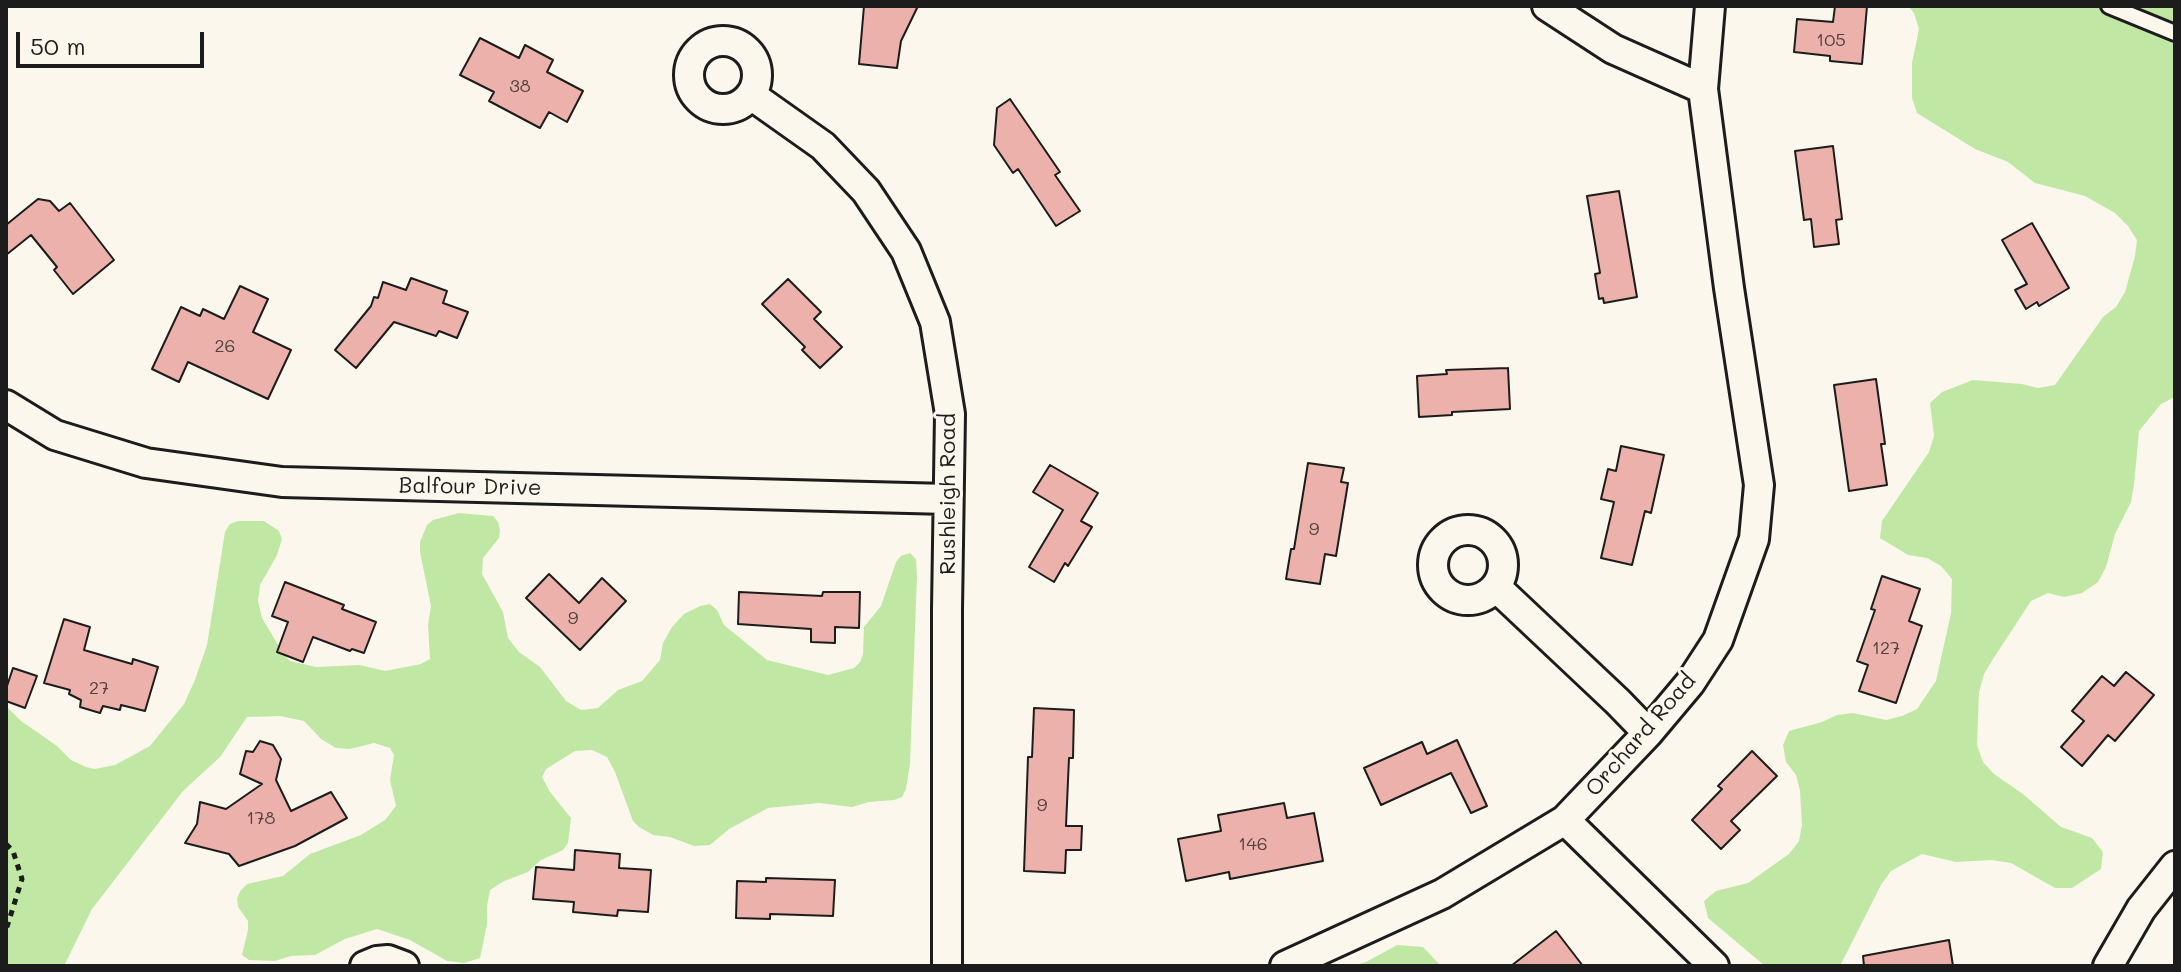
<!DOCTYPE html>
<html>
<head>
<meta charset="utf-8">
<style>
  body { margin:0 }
  #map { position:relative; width:2181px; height:972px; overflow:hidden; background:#fbf7ec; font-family:Mali,sans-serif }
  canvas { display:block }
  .frame { position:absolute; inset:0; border:8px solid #1c1c1c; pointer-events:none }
  .scale { position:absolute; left:16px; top:32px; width:188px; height:36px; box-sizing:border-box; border:4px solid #1c1c1c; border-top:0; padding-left:10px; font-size:24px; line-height:28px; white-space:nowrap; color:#1c1c1c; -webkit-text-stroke:6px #fbf7ec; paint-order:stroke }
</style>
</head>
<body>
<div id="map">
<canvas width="2181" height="972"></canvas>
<div class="frame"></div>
<div class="scale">50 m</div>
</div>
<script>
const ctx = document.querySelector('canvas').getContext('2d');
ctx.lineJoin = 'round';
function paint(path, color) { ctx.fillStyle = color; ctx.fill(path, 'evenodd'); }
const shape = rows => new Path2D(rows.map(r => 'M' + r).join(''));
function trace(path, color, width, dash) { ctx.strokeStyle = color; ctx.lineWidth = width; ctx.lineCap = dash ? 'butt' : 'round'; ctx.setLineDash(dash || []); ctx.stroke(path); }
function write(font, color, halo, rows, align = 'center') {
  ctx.font = font + ' Mali,sans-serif'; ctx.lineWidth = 6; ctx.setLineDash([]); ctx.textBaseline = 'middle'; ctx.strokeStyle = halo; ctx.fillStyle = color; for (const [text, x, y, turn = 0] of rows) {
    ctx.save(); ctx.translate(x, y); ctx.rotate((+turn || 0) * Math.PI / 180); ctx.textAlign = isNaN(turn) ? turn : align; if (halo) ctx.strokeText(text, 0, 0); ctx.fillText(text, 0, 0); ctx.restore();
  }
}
paint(shape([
  [1908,6,2175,6,2175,397,2161,404,2139,431,2134,485,2131,502,2115,534,2106,567,2098,582,2082,593,2064,597,2048,593,2031,601,1993,659,1984,674,1979,692,1977,745,1983,762,1994,774,2023,794,2061,827,2092,838,2103,852,2101,869,2072,888,2055,888,2011,863,1992,860,1956,862,1922,854,1891,871,1881,885,1840,966,1765,966,1708,918,1704,901,1716,891,1748,883,1789,854,1799,841,1802,825,1800,791,1796,775,1786,762,1783,745,1789,731,1822,722,1837,715,1853,713,1886,720,1902,716,1917,709,1936,681,1951,613,1952,579,1941,566,1927,558,1908,555,1880,538,1882,521,1929,452,1934,436,1930,403,1942,392,1973,380,2022,384,2038,388,2055,385,2103,317,2116,307,2125,292,2135,256,2137,240,2128,226,2115,213,2085,196,2035,183,2008,162,1975,149,1917,113,1912,98,1912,63,1919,29,1914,13],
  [459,513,493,516,498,522,500,530,499,538,483,558,482,574,503,612,508,638,519,652,540,667,566,701,581,710,598,708,618,690,642,681,660,660,663,643,672,627,684,614,700,606,710,604,717,610,724,625,767,660,828,675,854,668,860,662,863,654,864,627,881,606,896,562,901,556,910,553,916,559,917,576,910,764,906,789,902,797,894,800,869,802,852,807,819,803,768,808,729,829,710,845,694,846,670,837,653,835,639,827,633,821,615,772,607,757,592,750,575,751,546,769,542,777,550,792,571,818,568,843,563,850,541,860,528,872,504,881,490,890,487,906,487,924,480,958,464,963,447,961,410,940,377,929,345,939,315,955,291,956,275,961,249,960,242,955,248,930,248,921,238,907,237,898,241,890,247,884,283,876,310,854,361,835,385,820,396,806,390,780,394,755,390,748,374,743,350,749,336,748,321,739,304,721,280,716,247,717,220,757,183,791,92,909,64,966,6,966,6,706,21,721,57,746,71,760,86,767,95,769,115,765,150,746,184,704,195,680,207,645,225,532,230,524,238,521,264,521,279,531,282,539,277,555,260,585,258,601,262,618,284,655,290,661,316,667,360,665,385,671,421,664,430,659,428,625,431,606,420,552,420,542,427,525,433,520],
  [1397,945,1423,947,1441,966,1351,966,1366,962]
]), '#c0e8a4');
const building = shape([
  [864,6,918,6,901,41,897,68,859,64,864,6],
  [1835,6,1867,6,1862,64,1830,61,1830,56,1794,52,1797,19,1833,22,1835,6],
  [480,38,519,58,525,45,553,60,547,72,583,91,567,122,549,112,540,128,489,101,494,92,460,75,480,38],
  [1010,99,1060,172,1055,175,1080,211,1056,226,1018,169,1013,173,994,145,997,108,1010,99],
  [1833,146,1842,219,1836,220,1839,244,1814,247,1811,219,1804,220,1795,151,1833,146],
  [1619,191,1637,297,1604,303,1603,298,1599,299,1595,274,1600,273,1587,196,1619,191],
  [38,199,50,201,59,211,70,203,114,260,73,294,54,270,57,267,31,235,6,255,6,225,38,199],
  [2032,223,2069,288,2039,306,2037,302,2026,309,2015,290,2027,284,2002,240,2032,223],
  [411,278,447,291,443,303,468,312,457,338,439,331,436,336,394,322,356,368,335,350,371,306,374,297,378,298,383,282,406,290,411,278],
  [788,279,821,312,814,319,842,347,820,368,802,350,805,347,762,304,788,279],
  [240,286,268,299,253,332,291,350,268,399,188,362,179,382,152,369,181,307,200,316,203,309,224,319,240,286],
  [1508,368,1510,409,1452,412,1452,415,1419,417,1417,376,1447,374,1446,370,1508,368],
  [1876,379,1885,444,1881,444,1887,485,1849,491,1834,385,1876,379],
  [1621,446,1664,455,1651,513,1645,511,1632,565,1601,558,1614,502,1601,499,1608,469,1616,471,1621,446],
  [1308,463,1344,468,1341,482,1348,483,1336,556,1325,554,1320,584,1286,579,1291,549,1294,549,1308,463],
  [1050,465,1098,493,1081,521,1092,527,1068,566,1065,563,1054,582,1029,567,1063,510,1033,492,1050,465],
  [549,574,579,603,602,578,626,601,580,650,526,598,549,574],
  [1882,576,1920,589,1909,621,1922,626,1896,703,1859,691,1868,665,1857,661,1875,610,1871,609,1882,576],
  [285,582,344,605,342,609,376,622,364,653,352,649,350,651,313,637,303,662,277,652,288,622,272,616,285,582],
  [739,592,822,596,823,592,860,592,859,628,835,627,835,643,811,642,811,629,738,624,739,592],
  [64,619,90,627,84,650,132,664,133,659,158,667,145,711,121,705,120,710,103,706,100,713,80,707,81,700,69,694,70,690,44,683,64,619],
  [13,668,37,676,25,708,6,701,6,689,13,668],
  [2126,672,2154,695,2115,741,2108,735,2082,766,2061,747,2084,721,2072,711,2102,676,2114,686,2126,672],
  [1034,708,1074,710,1073,758,1069,758,1066,826,1082,826,1081,850,1066,850,1065,873,1024,871,1028,757,1032,757,1034,708],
  [1457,740,1487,806,1471,813,1451,773,1381,805,1364,768,1422,742,1427,754,1457,740],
  [260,741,273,745,281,759,276,780,291,811,331,792,347,818,295,846,239,866,229,854,185,843,197,824,200,802,226,809,262,784,240,774,246,751,253,752,260,741],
  [1752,751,1777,776,1731,821,1740,830,1721,849,1692,820,1722,789,1718,786,1752,751],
  [1284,803,1287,818,1314,813,1323,861,1230,879,1229,872,1186,881,1178,839,1221,831,1218,815,1284,803],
  [575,850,620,854,619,868,651,870,648,912,618,910,617,916,573,912,574,902,533,899,536,867,574,870,575,850],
  [766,878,835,880,833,916,770,914,770,919,736,918,737,881,766,882,766,878],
  [1556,931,1583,966,1511,966,1556,931],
  [1949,940,1953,966,1864,966,1863,956,1949,940]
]);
paint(building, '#ecb1aa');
trace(building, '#1c1c1c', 2);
const lane = shape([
  [2109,6,2175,33]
]);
const street = shape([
  [1547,6,1613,49,1703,89],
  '689 75a34 34 0 1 1 68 0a34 34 0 1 1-68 0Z',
  [751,95,823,146,866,191,906,251,935,322,950,414,947,609,947,966],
  [6,405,55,435,146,463,282,482,948,499],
  '1433 565a35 35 0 1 1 70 0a35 35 0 1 1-70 0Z',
  [1496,587,1618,702,1648,733],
  [1565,820,1714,966],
  [365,966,377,961,388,960,404,966],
  [1285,966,1442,894,1565,820,1648,733,1690,683,1718,640,1754,539,1759,485,1729,288,1703,89,1710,6],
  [2108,966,2141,909,2175,866]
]);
trace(lane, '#1c1c1c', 20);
trace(street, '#1c1c1c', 34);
trace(shape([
  [6,844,13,851,22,879,6,930]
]), '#1c1c1c', 5, [6, 6]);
trace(lane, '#fbf7ec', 14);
trace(street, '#fbf7ec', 28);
write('18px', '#504140', null, [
  ["105",1831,40],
  ["38",520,86],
  ["26",225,346],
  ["9",1314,529],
  ["9",573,618],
  ["127",1886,648],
  ["27",99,688],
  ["9",1042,805],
  ["178",261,818],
  ["146",1253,844]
]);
write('22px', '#1c1c1c', '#fbf7ec', [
  ["Balfour Drive",470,487,1],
  ["Rushleigh Road",948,494,-90],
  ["Orchard Road",1641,735,-49]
]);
</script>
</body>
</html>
